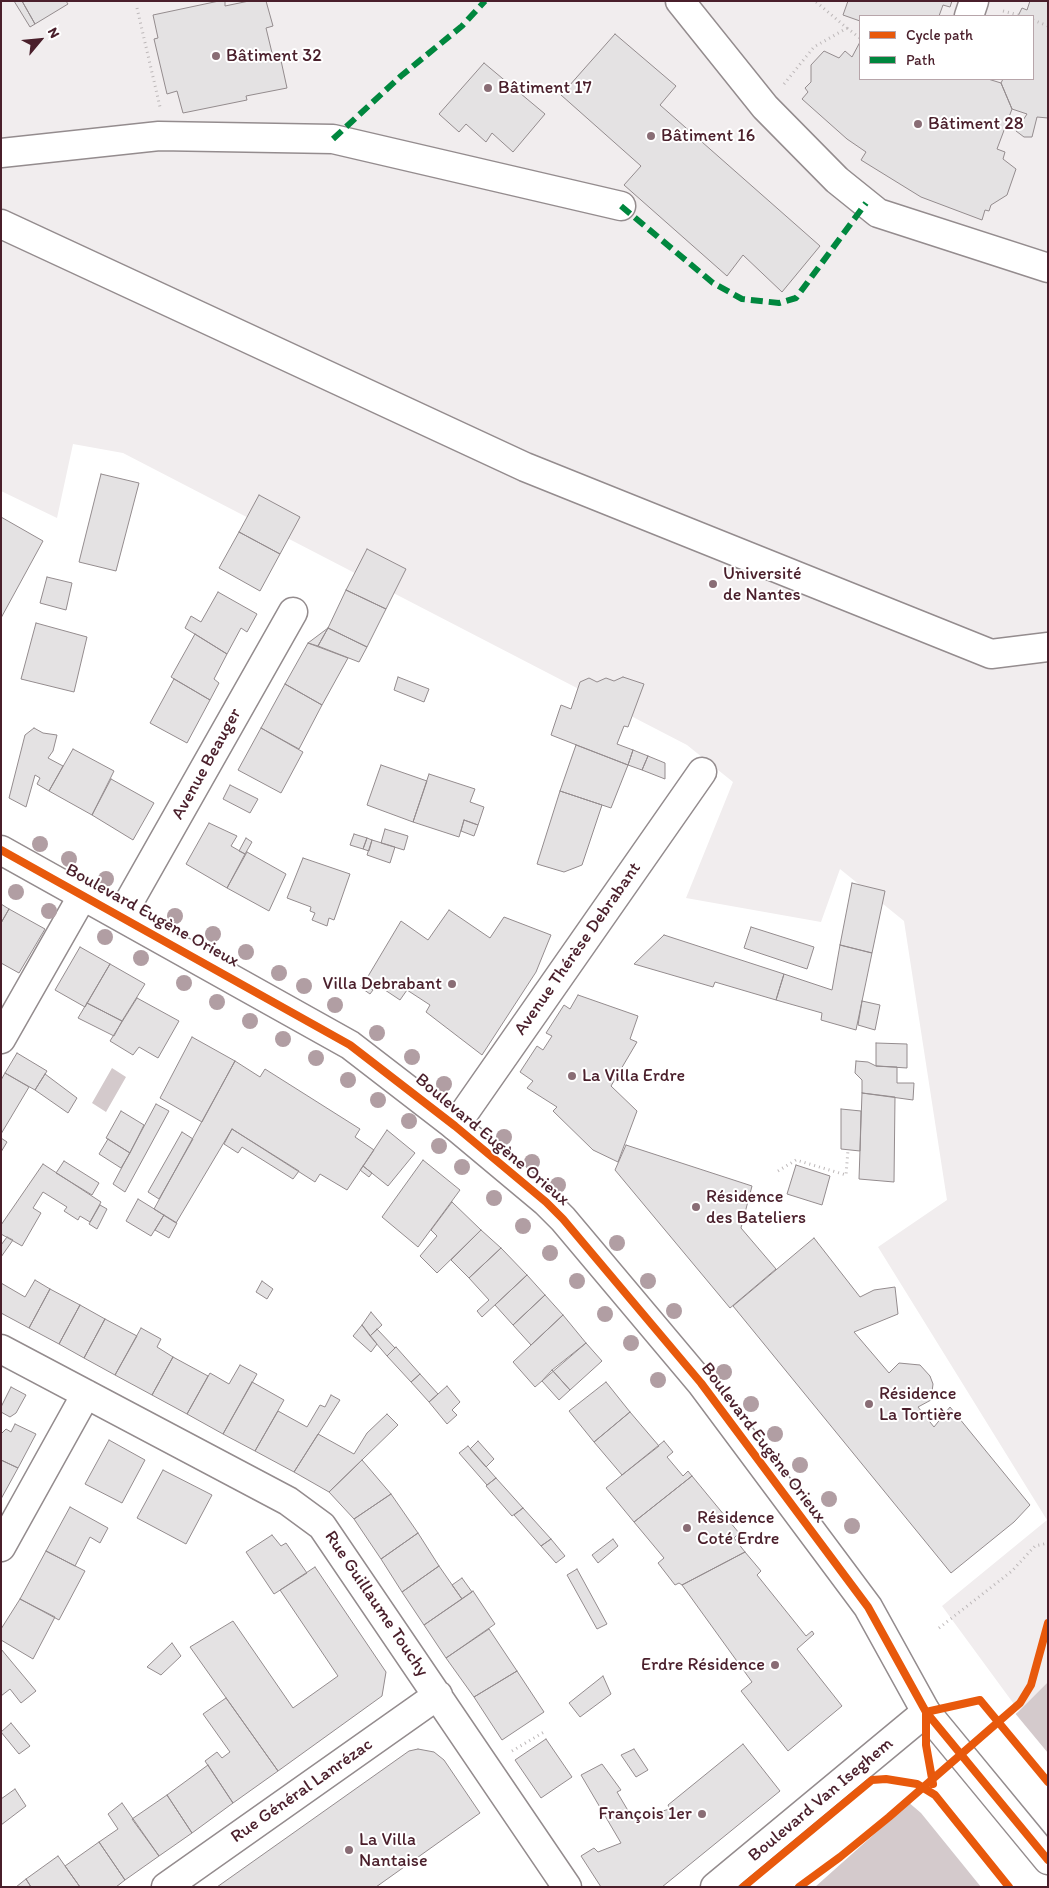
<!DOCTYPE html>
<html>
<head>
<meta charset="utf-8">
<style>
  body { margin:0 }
  #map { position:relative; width:1049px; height:1888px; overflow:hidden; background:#fff; font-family:Itim,sans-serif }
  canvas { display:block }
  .frame { position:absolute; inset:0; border:2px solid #4a1f2b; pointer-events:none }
  .legend { position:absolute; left:859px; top:15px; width:175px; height:65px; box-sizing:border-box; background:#fff; border:1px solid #b7a5aa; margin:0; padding:6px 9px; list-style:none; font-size:15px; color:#4a1f2b }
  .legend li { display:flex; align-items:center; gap:10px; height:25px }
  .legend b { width:25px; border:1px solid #b7a5aa }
  .north { position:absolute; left:15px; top:15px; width:50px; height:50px; -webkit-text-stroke:4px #fff; paint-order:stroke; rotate:62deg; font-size:14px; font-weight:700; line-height:20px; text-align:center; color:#4a1f2b }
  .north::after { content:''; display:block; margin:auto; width:18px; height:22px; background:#4a1f2b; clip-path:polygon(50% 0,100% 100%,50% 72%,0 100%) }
</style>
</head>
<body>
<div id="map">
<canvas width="1049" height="1888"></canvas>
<div class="frame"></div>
<ul class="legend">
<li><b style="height:6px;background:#e8590c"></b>Cycle path</li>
<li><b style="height:6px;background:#00873e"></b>Path</li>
</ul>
<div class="north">N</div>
</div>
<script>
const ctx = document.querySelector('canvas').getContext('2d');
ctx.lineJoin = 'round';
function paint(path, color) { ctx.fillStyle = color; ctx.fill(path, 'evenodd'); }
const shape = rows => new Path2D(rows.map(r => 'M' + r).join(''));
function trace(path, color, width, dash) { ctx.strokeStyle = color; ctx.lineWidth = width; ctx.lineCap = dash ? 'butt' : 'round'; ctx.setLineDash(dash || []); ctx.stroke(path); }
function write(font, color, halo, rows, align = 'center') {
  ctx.font = font + ' Itim,sans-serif'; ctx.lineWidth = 4; ctx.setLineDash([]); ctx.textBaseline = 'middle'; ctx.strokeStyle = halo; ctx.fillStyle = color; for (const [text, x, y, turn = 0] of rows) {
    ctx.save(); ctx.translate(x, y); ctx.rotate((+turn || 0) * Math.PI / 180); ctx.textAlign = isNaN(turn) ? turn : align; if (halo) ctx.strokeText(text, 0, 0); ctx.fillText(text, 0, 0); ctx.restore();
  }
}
paint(shape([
  [1,1,1048,1,1048,1682,1019,1711,942,1606,1047,1520,878,1247,947,1200,904,921,840,869,821,922,686,898,733,782,687,745,123,453,73,444,57,518,1,491],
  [860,16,1033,16,1033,79,860,79]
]), '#f1edee');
paint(shape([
  [112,1068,126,1077,106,1112,92,1103],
  [1048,1682,1048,1887,815,1887,908,1804,1019,1711]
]), '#d4cacc');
paint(shape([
  [1014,1712,1048,1753,1048,1887,981,1887,921,1813,907,1801]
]), '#fff');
const building = shape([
  [14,1,22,1,35,24,30,27,14,1],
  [22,1,66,1,68,4,35,24,22,1],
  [219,1,225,1,225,6,249,1,266,1,273,26,266,28,273,57,280,56,287,88,246,96,247,100,183,113,177,91,167,94,154,39,158,38,153,15,219,1],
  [848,1,952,1,950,7,943,5,939,16,860,16,860,21,843,15,848,1],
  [1030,1,1048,1,1048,118,1037,117,1032,137,1024,137,1016,131,1027,114,1012,109,1001,83,1003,79,1033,79,1033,16,1018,16,1022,8,1027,10,1030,1],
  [615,34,676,86,660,105,820,246,782,292,743,255,727,276,624,185,641,166,561,95,615,34],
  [860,42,860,79,988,79,1001,83,1012,109,997,149,1005,152,1003,159,1016,169,1007,195,991,205,989,211,985,210,982,220,921,197,861,160,866,152,847,139,802,99,808,92,805,88,811,82,811,65,824,51,839,58,845,51,852,57,860,42],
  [484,63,545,114,513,152,492,133,486,142,466,124,459,132,439,114,484,63],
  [101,474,139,483,116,571,79,562,101,474],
  [259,495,300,517,280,554,239,532,259,495],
  [1,517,43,541,1,618,1,517],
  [239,532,280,554,260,591,219,568,239,532],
  [367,549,406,569,386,609,346,590,367,549],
  [47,577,72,583,66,610,40,603,47,577],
  [346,590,386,609,367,647,328,628,346,590],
  [218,592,257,614,247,632,241,628,227,654,185,628,191,616,201,622,218,592],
  [36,623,87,637,74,692,21,679,36,623],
  [328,628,367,647,359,662,318,646,328,628],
  [328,628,318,646,308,643,328,628],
  [195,634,227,654,214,679,219,683,210,700,171,677,195,634],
  [308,643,348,658,322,705,285,684,308,643],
  [398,677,429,689,424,702,394,690,398,677],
  [623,677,644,684,628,727,624,726,617,744,633,750,628,765,551,735,561,705,571,709,580,682,589,678,597,682,606,678,614,681,623,677],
  [174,679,210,700,187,743,150,723,174,679],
  [285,684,322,705,299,749,261,728,285,684],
  [34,728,43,733,57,735,53,751,48,758,63,766,49,791,37,784,40,778,35,775,26,807,9,798,25,735,34,728],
  [261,728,303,752,281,793,238,770,261,728],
  [576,745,628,765,611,808,560,791,576,745],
  [73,749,114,771,92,815,49,791,73,749],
  [633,750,648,756,642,770,628,765,633,750],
  [648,756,665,763,665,779,642,770,648,756],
  [381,765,427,781,413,822,367,805,381,765],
  [429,774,475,789,470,802,484,807,478,825,464,820,459,837,413,822,429,774],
  [111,779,154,803,133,840,92,815,111,779],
  [230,785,258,799,250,813,223,799,230,785],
  [560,791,602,805,582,865,564,872,537,864,560,791],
  [464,820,478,825,474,836,461,831,464,820],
  [209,823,237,836,231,846,245,854,227,888,186,864,209,823],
  [385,829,408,836,404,850,381,843,385,829],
  [354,834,367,838,363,849,350,845,354,834],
  [246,838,252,842,245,854,239,851,246,838],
  [367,838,372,840,369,851,363,849,367,838],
  [372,840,395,847,390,863,367,855,372,840],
  [247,852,286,874,269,911,227,888,247,852],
  [303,858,350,874,334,920,329,918,327,926,312,920,315,913,310,911,311,907,287,898,303,858],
  [852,883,885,891,872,953,840,945,852,883],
  [1,904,9,909,1,923,1,904],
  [9,909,45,929,19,973,1,963,1,923,9,909],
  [449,910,490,938,504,917,551,935,536,972,482,1055,426,1012,430,1005,407,990,400,1000,367,978,401,921,428,940,449,910],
  [751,927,814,947,807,969,744,948,751,927],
  [664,935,784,974,776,1000,715,982,713,987,634,964,664,935],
  [840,945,872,953,856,1030,821,1020,822,1013,776,1000,784,974,832,990,840,945],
  [80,947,110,964,85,1007,55,990,80,947],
  [110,964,145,984,122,1021,87,1003,110,964],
  [363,983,373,990,370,994,360,987,363,983],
  [578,995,638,1016,630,1039,637,1042,611,1086,637,1111,618,1162,593,1150,553,1111,557,1107,527,1088,533,1081,520,1072,537,1046,543,1050,552,1036,546,1033,564,1005,570,1009,578,995],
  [137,998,179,1021,158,1058,139,1047,133,1055,110,1041,137,998],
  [862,1001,880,1005,875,1030,858,1025,862,1001],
  [87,1003,122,1021,114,1036,78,1018,87,1003],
  [192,1037,235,1061,202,1122,160,1098,192,1037],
  [876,1043,907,1044,907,1068,876,1066,876,1043],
  [17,1053,47,1071,35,1090,5,1073,17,1053],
  [235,1061,260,1077,265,1069,360,1129,355,1137,374,1150,347,1190,320,1174,315,1182,232,1129,176,1223,154,1209,235,1061],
  [856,1061,868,1062,876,1066,897,1067,897,1083,914,1083,913,1100,862,1093,862,1080,855,1073,856,1061],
  [5,1073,29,1087,1,1134,1,1080,5,1073],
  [45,1074,77,1098,68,1113,35,1090,45,1074],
  [862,1093,895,1097,894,1182,859,1179,862,1093],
  [156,1104,169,1111,125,1192,113,1184,156,1104],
  [841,1109,861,1111,860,1151,841,1149,841,1109],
  [121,1111,144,1125,130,1153,106,1138,121,1111],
  [232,1129,299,1171,293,1179,242,1147,238,1153,224,1144,232,1129],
  [387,1130,415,1153,388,1186,363,1166,387,1130],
  [182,1132,193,1139,159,1199,148,1192,182,1132],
  [1,1138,7,1142,1,1152,1,1138],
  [108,1139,130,1153,121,1168,99,1154,108,1139],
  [626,1145,752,1186,741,1228,776,1269,730,1308,615,1170,626,1145],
  [423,1160,460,1190,418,1247,382,1217,423,1160],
  [64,1161,99,1183,92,1195,56,1173,64,1161],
  [43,1164,101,1202,90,1222,80,1216,78,1220,64,1211,67,1207,43,1192,33,1208,41,1213,22,1246,1,1234,1,1225,43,1164],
  [796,1165,830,1176,822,1205,787,1194,796,1165],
  [363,1166,372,1173,369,1177,360,1170,363,1166],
  [138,1199,164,1215,151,1236,126,1221,138,1199],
  [452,1202,481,1230,437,1273,420,1256,437,1236,431,1230,452,1202],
  [100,1205,107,1209,97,1229,89,1224,100,1205],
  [164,1215,177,1223,169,1238,155,1230,164,1215],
  [481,1230,501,1248,469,1278,451,1260,481,1230],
  [7,1237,13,1240,1,1257,1,1245,7,1237],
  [814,1238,860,1297,874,1290,895,1287,898,1314,854,1332,889,1373,899,1363,920,1365,930,1376,933,1384,931,1400,918,1407,934,1427,950,1407,1030,1505,1014,1522,951,1573,733,1306,814,1238],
  [501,1248,527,1275,482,1317,477,1311,489,1300,469,1278,501,1248],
  [527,1275,545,1295,513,1325,495,1305,527,1275],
  [35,1280,50,1289,29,1328,1,1313,1,1283,25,1297,35,1280],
  [262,1281,273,1289,267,1299,256,1292,262,1281],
  [50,1289,80,1305,59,1344,29,1328,50,1289],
  [545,1295,563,1315,531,1345,513,1325,545,1295],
  [80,1305,105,1319,84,1358,59,1344,80,1305],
  [371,1312,382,1325,370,1336,362,1325,371,1312],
  [563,1315,586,1343,535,1387,513,1362,563,1315],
  [105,1319,137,1336,115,1375,84,1358,105,1319],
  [362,1325,377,1344,371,1352,353,1336,362,1325],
  [141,1328,161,1339,157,1347,173,1357,152,1395,115,1375,141,1328],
  [377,1329,395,1348,387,1356,370,1336,377,1329],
  [586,1343,602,1361,570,1390,552,1370,586,1343],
  [396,1347,420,1374,411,1382,387,1356,396,1347],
  [173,1357,208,1376,187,1414,152,1395,173,1357],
  [240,1365,257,1374,223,1434,187,1414,210,1373,229,1384,240,1365],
  [552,1370,570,1390,559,1400,542,1381,552,1370],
  [420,1374,438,1394,429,1402,411,1382,420,1374],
  [252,1382,284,1400,255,1451,223,1434,252,1382],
  [606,1382,630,1412,594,1442,569,1411,606,1382],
  [447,1386,460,1402,452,1410,457,1415,447,1424,429,1402,447,1386],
  [11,1387,26,1395,16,1413,10,1417,1,1412,1,1407,11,1387],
  [331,1395,340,1400,294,1472,255,1451,278,1411,307,1427,320,1405,325,1407,331,1395],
  [630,1412,659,1446,622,1475,594,1442,630,1412],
  [387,1414,398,1425,329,1492,294,1472,318,1434,354,1454,367,1433,387,1414],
  [15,1424,36,1434,18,1468,1,1460,1,1434,6,1429,11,1432,15,1424],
  [109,1440,145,1460,122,1503,85,1484,109,1440],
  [478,1441,494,1459,486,1467,470,1449,478,1441],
  [664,1441,673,1452,667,1457,683,1476,688,1471,692,1476,634,1522,606,1488,664,1441],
  [468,1446,496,1478,487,1485,459,1453,468,1446],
  [1,1460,18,1468,1,1499,1,1460],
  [362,1460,391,1494,354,1519,329,1492,362,1460],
  [163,1470,212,1495,186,1544,137,1518,163,1470],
  [692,1476,739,1533,734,1538,745,1552,682,1585,679,1583,675,1585,658,1563,664,1558,634,1522,692,1476],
  [496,1478,523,1508,512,1516,486,1486,496,1478],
  [391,1494,418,1533,381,1559,354,1519,391,1494],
  [70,1507,108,1528,100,1543,90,1537,75,1566,46,1551,70,1507],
  [523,1508,551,1539,541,1546,514,1515,523,1508],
  [418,1533,439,1566,402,1592,381,1559,418,1533],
  [272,1535,281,1546,286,1543,307,1573,274,1594,246,1552,272,1535],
  [551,1539,565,1556,556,1563,541,1546,551,1539],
  [613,1539,618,1546,598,1563,592,1555,613,1539],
  [46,1551,85,1571,59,1620,20,1599,46,1551],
  [745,1552,761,1571,757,1575,806,1636,812,1631,814,1634,797,1649,842,1706,788,1751,741,1691,752,1682,682,1585,745,1552],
  [439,1566,462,1599,424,1625,402,1592,439,1566],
  [315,1567,386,1672,382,1696,278,1771,190,1647,233,1621,293,1708,338,1676,280,1590,315,1567],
  [577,1569,607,1624,597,1629,567,1575,577,1569],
  [462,1578,472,1592,462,1599,452,1585,462,1578],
  [473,1591,495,1624,446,1658,424,1625,473,1591],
  [20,1599,55,1617,33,1659,1,1640,1,1629,20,1599],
  [489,1629,517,1671,474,1697,446,1658,489,1629],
  [172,1643,181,1656,161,1675,147,1667,172,1643],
  [1,1649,36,1691,21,1703,10,1689,1,1696,1,1649],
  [517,1671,544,1712,502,1740,474,1697,517,1671],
  [603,1676,611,1694,580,1717,569,1703,603,1676],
  [226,1698,278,1771,233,1803,205,1761,217,1752,222,1758,230,1752,203,1714,226,1698],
  [11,1723,30,1746,19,1754,1,1732,11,1723],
  [546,1739,572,1777,541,1798,515,1760,546,1739],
  [743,1744,780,1791,662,1887,601,1887,581,1856,594,1848,598,1852,621,1843,581,1775,602,1764,621,1790,617,1792,633,1819,670,1809,668,1805,743,1744],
  [418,1749,434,1752,444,1760,480,1813,376,1887,217,1887,409,1751,418,1749],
  [634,1749,648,1770,636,1777,621,1755,634,1749],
  [208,1765,233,1803,192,1833,167,1795,208,1765],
  [15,1789,26,1806,1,1825,1,1799,15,1789],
  [167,1795,192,1833,159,1856,132,1819,167,1795],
  [122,1803,159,1856,125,1880,99,1842,118,1829,108,1814,122,1803],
  [99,1842,125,1880,116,1887,80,1887,65,1866,99,1842],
  [58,1856,80,1887,31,1887,26,1879,58,1856],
  [26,1879,31,1887,16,1887,26,1879]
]);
paint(building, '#e4e2e3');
trace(building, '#948c8e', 1);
const minor = shape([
  [680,1,765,107,837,180,878,213,1048,268],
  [969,16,974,1],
  [1,153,159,136,333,139,621,206],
  [1,224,525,467,991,654,1048,647],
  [121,916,293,612],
  [1,1039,83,895],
  [455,1126,702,772],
  [1,1349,288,1501,322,1526,567,1887],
  [1,1547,86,1394],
  [166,1887,438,1695],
  [715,1887,926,1712]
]);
const major = shape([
  [1,850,350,1045,455,1126,546,1202,563,1219,701,1383,868,1607,926,1712,1048,1860]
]);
trace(minor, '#948c8e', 31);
trace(major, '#948c8e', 31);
trace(shape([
  [137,8,160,107],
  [1003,11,1022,16],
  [1033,20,1048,26],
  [847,28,860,38],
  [784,84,814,47,847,28,815,1],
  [778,1171,796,1160,846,1175,848,1150],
  [939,1628,1012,1571,1035,1546,1048,1543],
  [512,1751,544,1732]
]), '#bdb8b9', 3, [1, 4]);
trace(minor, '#fff', 28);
trace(major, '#fff', 28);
trace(shape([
  [333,139,401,76,462,26,485,1],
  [621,206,713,283,742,299,779,303,796,298,866,203]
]), '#00873e', 6, [12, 6]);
trace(shape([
  [1,850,350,1045,455,1126,546,1202,563,1219,701,1383,868,1607,926,1712,1048,1860],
  [926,1712,980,1700,1048,1782],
  [926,1712,926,1745,933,1784],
  [743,1887,872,1780,886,1779,917,1784,935,1795,1009,1887],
  [799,1887,840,1857,889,1817,1020,1703,1031,1685,1048,1623]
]), '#e8590c', 8);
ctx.fillStyle = '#b19ea3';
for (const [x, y] of [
  [40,844],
  [69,859],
  [106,879],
  [16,892],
  [49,911],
  [175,916],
  [213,934],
  [105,937],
  [246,952],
  [141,958],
  [279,973],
  [184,983],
  [304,986],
  [217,1002],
  [335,1005],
  [250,1021],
  [377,1033],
  [283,1039],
  [412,1057],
  [316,1058],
  [348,1080],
  [444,1084],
  [378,1100],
  [409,1121],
  [504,1137],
  [439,1146],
  [532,1162],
  [462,1167],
  [558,1185],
  [494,1198],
  [523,1226],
  [617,1243],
  [550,1253],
  [577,1281],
  [648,1281],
  [674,1311],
  [605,1314],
  [631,1343],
  [724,1372],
  [658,1380],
  [751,1404],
  [775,1434],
  [800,1465],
  [829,1499],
  [852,1526]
]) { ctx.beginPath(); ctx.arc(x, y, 8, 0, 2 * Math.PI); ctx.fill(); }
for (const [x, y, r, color] of [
  [216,56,5,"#896d75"],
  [488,88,5,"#896d75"],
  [918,124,5,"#896d75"],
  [651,136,5,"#896d75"],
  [713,584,5,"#896d75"],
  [452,984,5,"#896d75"],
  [572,1076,5,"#896d75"],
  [696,1207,5,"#896d75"],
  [869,1404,5,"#896d75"],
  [687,1528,5,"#896d75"],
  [775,1665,5,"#896d75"],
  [702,1814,5,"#896d75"],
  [349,1850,5,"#896d75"]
]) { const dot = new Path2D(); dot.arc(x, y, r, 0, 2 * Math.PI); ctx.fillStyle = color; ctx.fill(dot); trace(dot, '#fff', 2); }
write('18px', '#4a1f2b', '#fff', [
  ["Bâtiment 32",226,56],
  ["Bâtiment 17",498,88],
  ["Bâtiment 28",928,124],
  ["Bâtiment 16",661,136],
  ["Université",723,574],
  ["de Nantes",723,595],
  ["Villa Debrabant",442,984,"right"],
  ["La Villa Erdre",582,1076],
  ["Résidence",706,1197],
  ["des Bateliers",706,1218],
  ["Résidence",879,1394],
  ["La Tortière",879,1415],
  ["Résidence",697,1518],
  ["Coté Erdre",697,1539],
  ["Erdre Résidence",765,1665,"right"],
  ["François 1er",692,1814,"right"],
  ["La Villa",359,1840],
  ["Nantaise",359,1861]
], 'left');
write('18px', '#4a1f2b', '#fff', [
  ["Avenue Beauger",207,764,-61],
  ["Boulevard Eugène Orieux",152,916,29],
  ["Avenue Thérèse Debrabant",578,949,-55],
  ["Boulevard Eugène Orieux",492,1140,40],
  ["Boulevard Eugène Orieux",763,1443,53],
  ["Rue Guillaume Touchy",376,1604,56],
  ["Rue Général Lanrézac",302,1791,-35],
  ["Boulevard Van Iseghem",821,1800,-40]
]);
</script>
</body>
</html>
